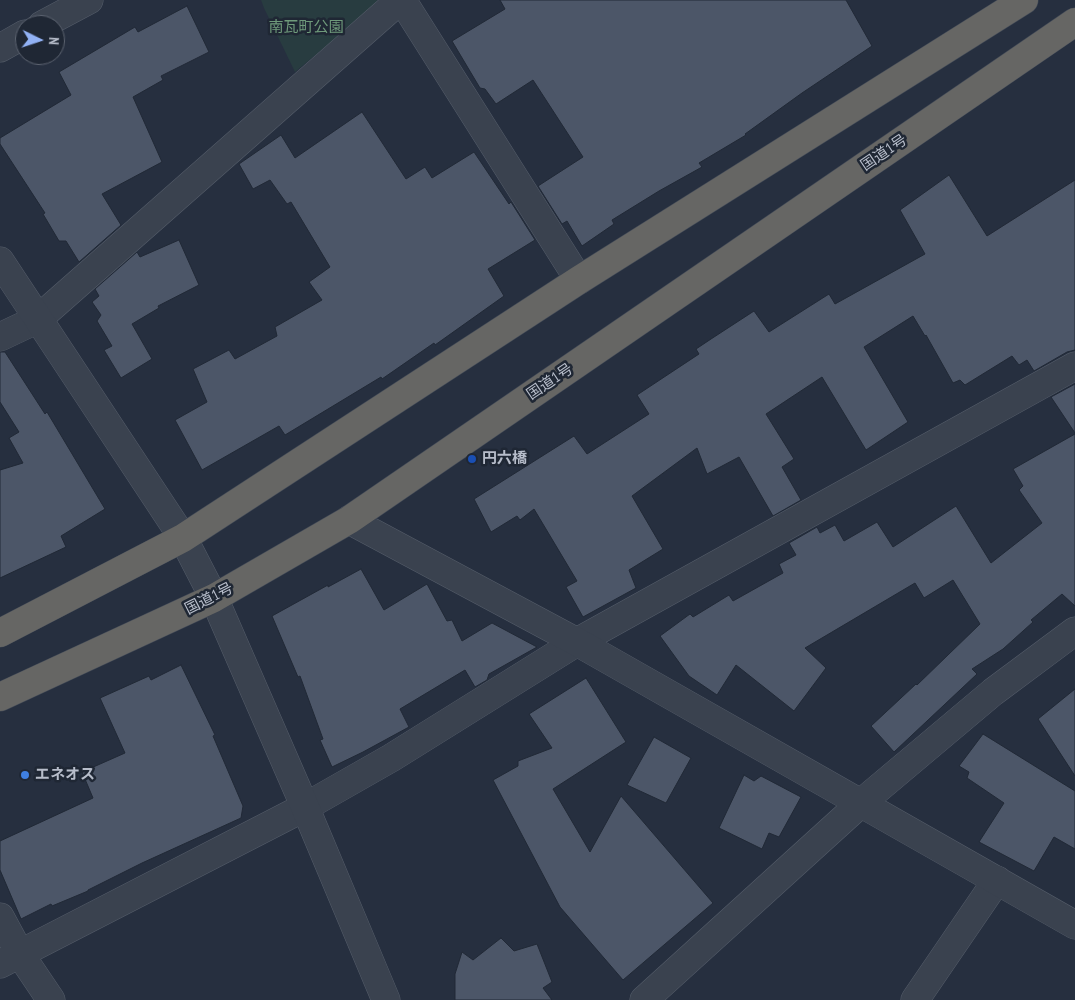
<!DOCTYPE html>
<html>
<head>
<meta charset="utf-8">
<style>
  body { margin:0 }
  #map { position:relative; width:1075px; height:1000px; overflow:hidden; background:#262f3f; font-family:"PT Sans Narrow",sans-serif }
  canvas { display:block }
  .north { position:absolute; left:15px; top:15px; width:50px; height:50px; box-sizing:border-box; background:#1f2734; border:1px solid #5c6370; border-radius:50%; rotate:94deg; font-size:14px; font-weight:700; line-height:20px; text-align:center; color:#b7bdca }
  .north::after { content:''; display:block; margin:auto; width:18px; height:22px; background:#91b1f4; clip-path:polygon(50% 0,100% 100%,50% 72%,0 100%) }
</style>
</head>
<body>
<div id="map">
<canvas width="1075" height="1000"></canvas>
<div class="north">N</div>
</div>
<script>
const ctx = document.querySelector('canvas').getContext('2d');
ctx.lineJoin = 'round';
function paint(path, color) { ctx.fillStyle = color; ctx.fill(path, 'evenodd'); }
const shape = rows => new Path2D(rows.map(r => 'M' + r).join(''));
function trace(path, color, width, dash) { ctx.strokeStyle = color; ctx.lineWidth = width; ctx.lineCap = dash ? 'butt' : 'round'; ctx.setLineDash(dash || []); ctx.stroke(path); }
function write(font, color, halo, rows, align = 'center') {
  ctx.font = font + ' "PT Sans Narrow","Noto Sans JP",sans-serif'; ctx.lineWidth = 5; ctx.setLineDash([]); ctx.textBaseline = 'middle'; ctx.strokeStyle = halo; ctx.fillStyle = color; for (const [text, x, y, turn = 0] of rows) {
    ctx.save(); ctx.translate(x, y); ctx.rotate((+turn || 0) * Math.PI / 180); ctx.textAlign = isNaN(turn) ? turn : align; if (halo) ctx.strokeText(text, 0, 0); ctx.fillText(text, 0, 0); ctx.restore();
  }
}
paint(shape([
  [261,0,377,0,376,5,295,72,264,8]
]), '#283c40');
const building = shape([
  [500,0,846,0,872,46,802,93,745,134,746,135,699,163,702,167,659,191,612,220,614,224,582,246,567,221,562,224,538,186,583,157,533,80,496,104,485,89,480,88,452,41,505,9,500,0],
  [187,6,209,52,161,76,163,80,133,97,162,162,102,194,121,225,79,262,66,241,59,241,43,214,45,213,0,144,0,138,71,95,59,72,135,27,138,32,187,6],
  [362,112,406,179,425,167,432,178,474,152,509,204,511,202,535,240,488,269,504,296,435,345,434,343,382,379,381,377,285,435,279,426,202,470,175,420,207,402,193,369,229,350,235,359,277,336,275,327,322,300,309,282,330,267,291,202,287,204,270,180,253,189,239,164,281,135,295,158,362,112],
  [949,175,987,236,1075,180,1075,350,1067,352,1034,371,1027,360,1019,365,1012,356,965,385,960,380,953,383,926,335,925,336,913,316,864,347,908,422,866,450,822,377,766,414,794,459,782,467,801,500,773,516,739,457,707,474,697,448,632,496,663,549,629,570,636,588,583,617,566,587,577,581,534,509,520,520,517,516,491,532,474,499,574,436,587,454,649,414,637,395,699,354,696,349,711,339,754,311,769,332,829,294,835,304,925,254,900,210,949,175],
  [179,240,199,285,158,306,159,308,132,324,152,359,121,378,104,350,112,346,97,321,101,315,92,302,99,296,95,289,137,252,140,257,179,240],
  [0,352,5,352,45,414,47,412,105,509,61,536,66,547,0,578,0,470,23,463,9,438,19,432,0,402,0,352],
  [1075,384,1075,433,1051,397,1075,384],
  [1075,434,1075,606,1062,594,1031,620,1033,622,1003,649,972,669,977,674,894,752,871,726,916,684,917,685,980,624,953,580,924,598,915,583,805,648,826,668,794,711,736,665,717,695,689,676,660,636,690,614,693,617,729,595,733,601,783,573,779,564,796,555,789,543,817,527,820,533,835,525,844,541,877,522,893,547,956,506,991,563,1042,523,1019,490,1023,486,1013,469,1075,434],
  [361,569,384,610,427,584,447,621,452,620,462,641,492,623,537,647,489,674,487,680,475,687,465,670,400,709,409,727,363,752,332,767,320,740,323,739,300,676,298,677,272,616,328,585,328,587,361,569],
  [181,665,215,735,213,736,243,806,241,818,142,863,88,890,88,891,52,906,51,904,21,919,0,870,0,841,93,798,82,772,125,753,100,698,149,676,151,680,181,665],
  [586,678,626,742,553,789,590,852,621,796,713,903,623,980,560,907,493,780,518,766,518,761,552,748,529,714,586,678],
  [1075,689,1075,776,1038,719,1075,689],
  [983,734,1075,791,1075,849,1054,837,1034,871,979,842,1004,803,967,778,969,772,959,766,983,734],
  [654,737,691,758,666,803,627,785,654,737],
  [744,775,754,781,761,776,801,797,779,837,769,833,762,849,719,828,744,775],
  [501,938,514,951,537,944,552,982,543,988,552,1000,455,1000,455,974,462,952,473,960,501,938]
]);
paint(building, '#4c5668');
trace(building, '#212936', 1);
const minor = shape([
  [402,0,579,280],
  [42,25,89,0],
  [0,48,25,34],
  [0,337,38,319,400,0],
  [0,917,20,954,51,1000],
  [0,964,305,807,391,758,577,642,1075,366],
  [915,1000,997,880]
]);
const tertiary = shape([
  [0,261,183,538,214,598,305,807,386,1000],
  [349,520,577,642,1075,925],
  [644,1000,861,803,993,692,1075,631]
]);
const trunk = shape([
  [0,633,183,538,579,280,1024,0],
  [0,697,214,598,349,520,1075,22]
]);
trace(minor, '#555d6a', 29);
trace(tertiary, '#555d6a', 29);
trace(trunk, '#424a57', 29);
trace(minor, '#3a424f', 28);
trace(tertiary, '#3a424f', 28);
trace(trunk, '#666664', 28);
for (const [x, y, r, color] of [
  [472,459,5,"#1a4fb4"],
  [25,775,5,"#3f7fe0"]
]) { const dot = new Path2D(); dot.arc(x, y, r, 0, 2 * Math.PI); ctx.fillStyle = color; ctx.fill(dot); trace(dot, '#1f2734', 2); }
write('15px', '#6f9a7b', '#1f2734', [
  ["南瓦町公園",306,28]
]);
write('15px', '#b7bdca', '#1f2734', [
  ["国道1号",884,153,-34],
  ["国道1号",550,382,-34],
  ["国道1号",209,599,-27]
]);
write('bold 15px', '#b7bdca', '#1f2734', [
  ["円六橋",482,459],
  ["エネオス",35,775]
], 'left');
</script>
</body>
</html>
